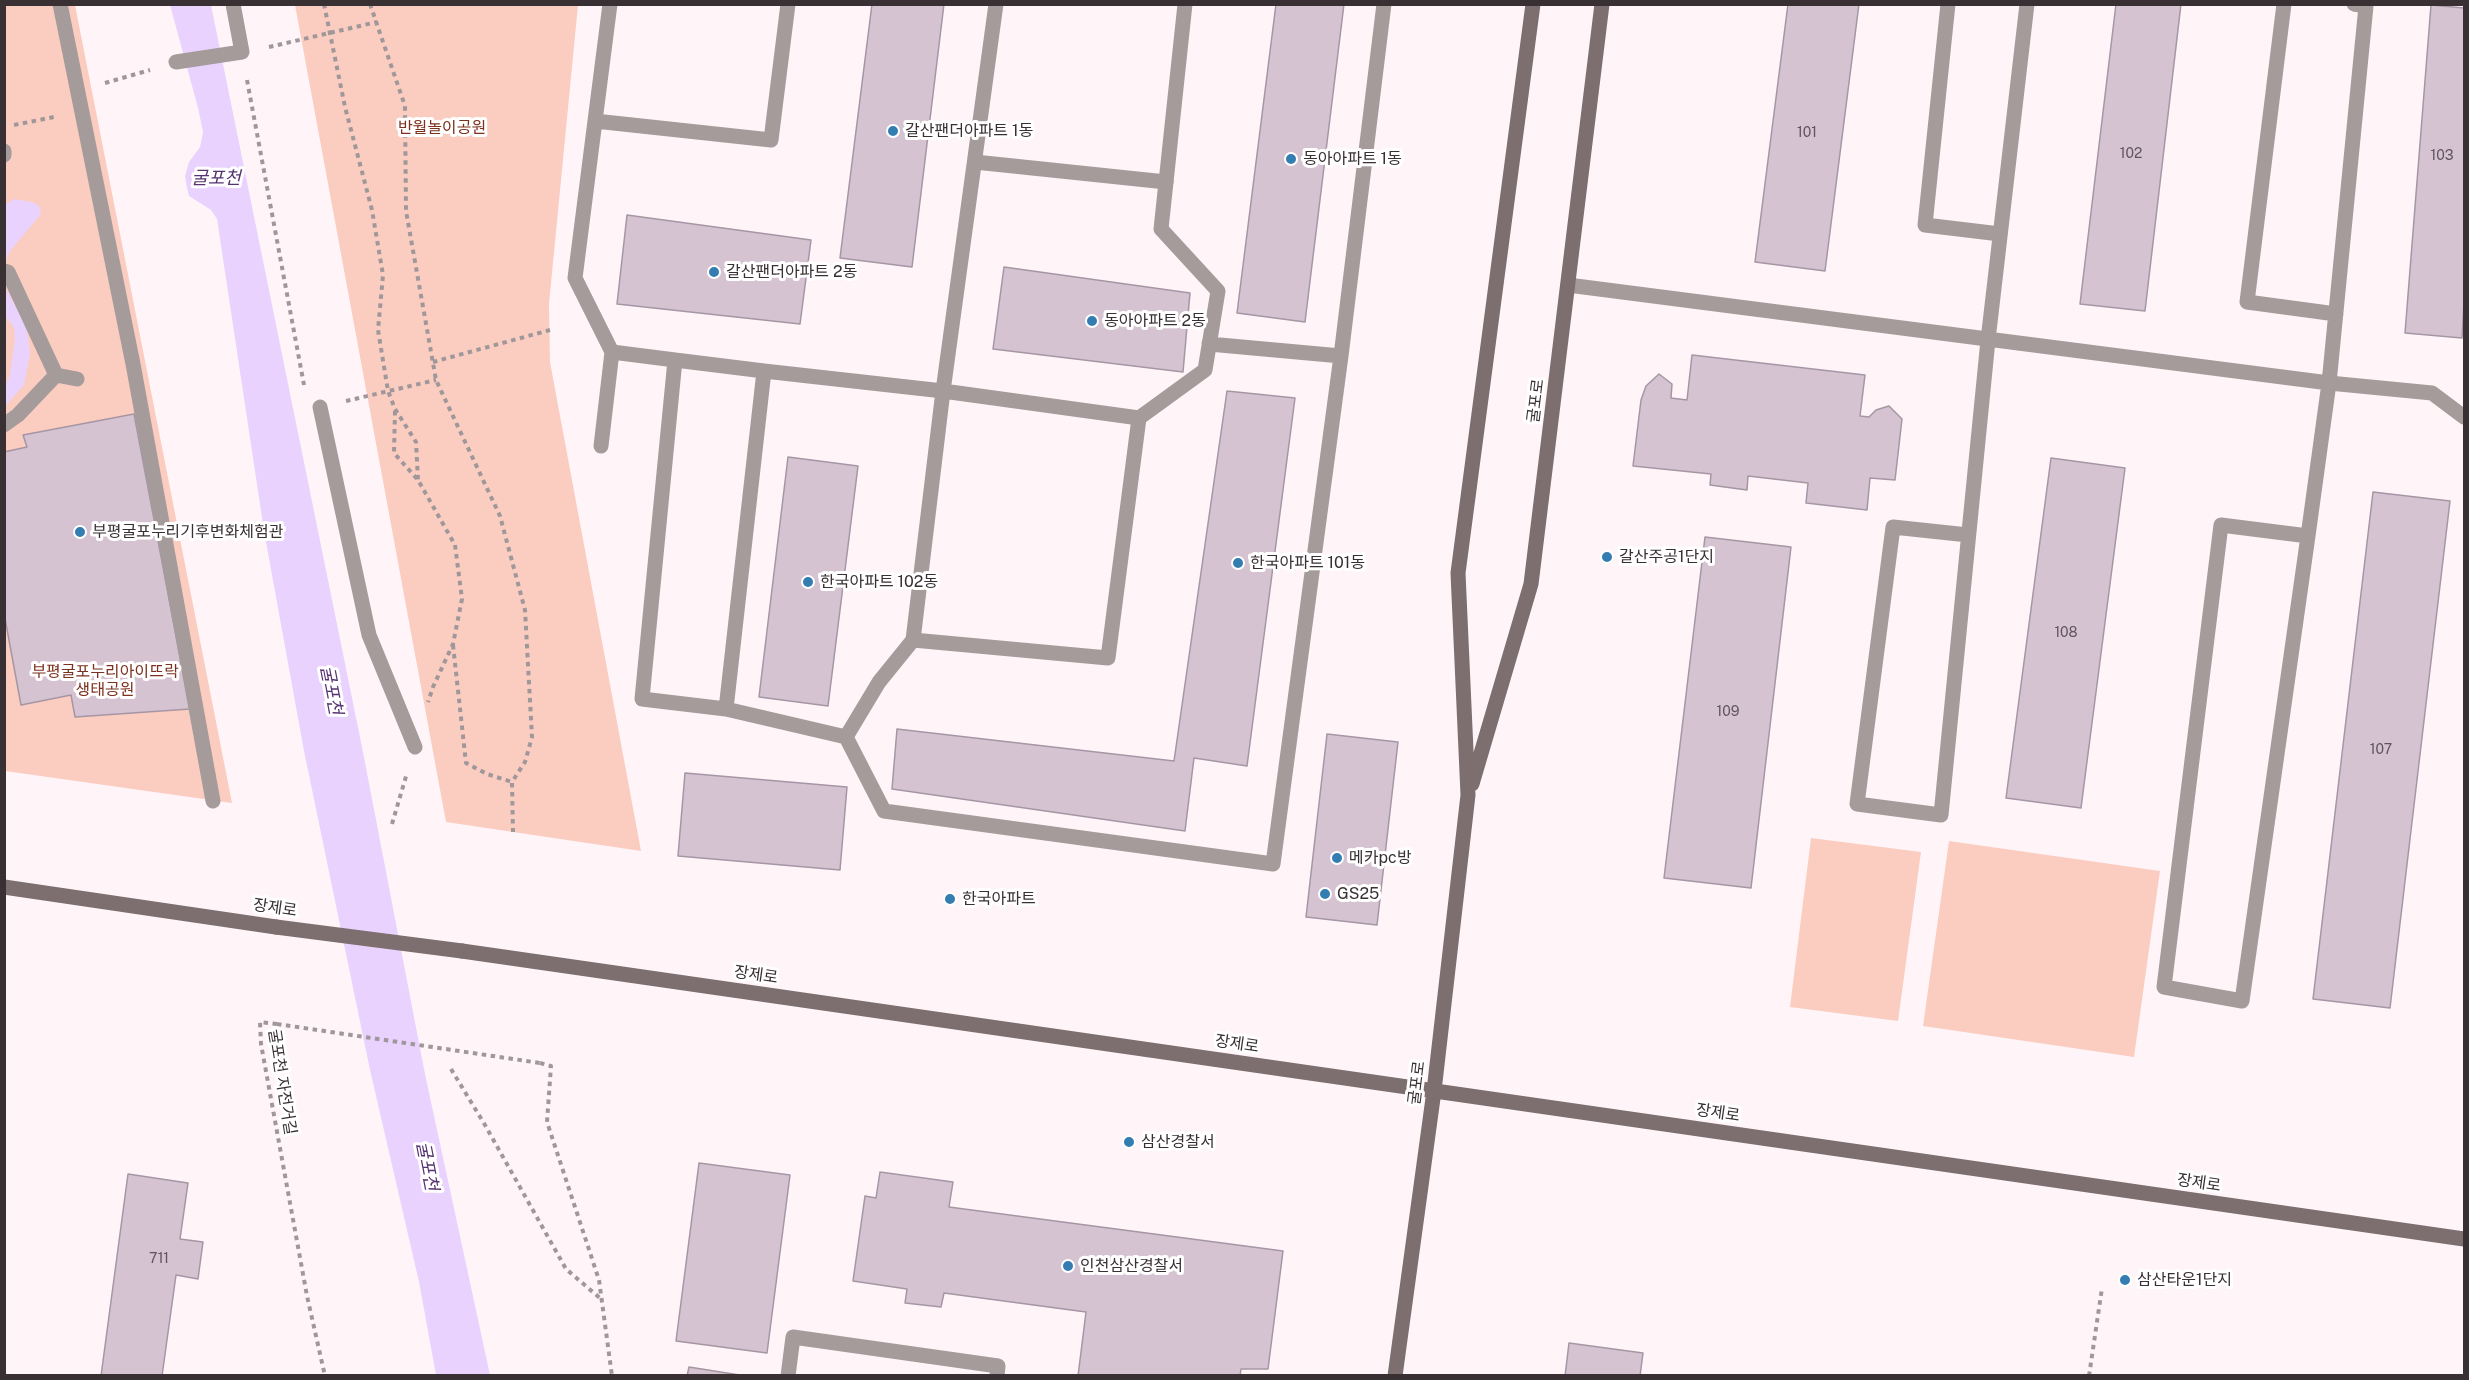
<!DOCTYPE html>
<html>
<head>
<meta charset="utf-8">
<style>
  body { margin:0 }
  #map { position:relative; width:2469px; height:1380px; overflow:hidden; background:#fff5f9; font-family:"Public Sans",sans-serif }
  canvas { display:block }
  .frame { position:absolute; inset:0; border:6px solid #393034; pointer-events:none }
</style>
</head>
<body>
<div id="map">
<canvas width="2469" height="1380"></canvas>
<div class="frame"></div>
</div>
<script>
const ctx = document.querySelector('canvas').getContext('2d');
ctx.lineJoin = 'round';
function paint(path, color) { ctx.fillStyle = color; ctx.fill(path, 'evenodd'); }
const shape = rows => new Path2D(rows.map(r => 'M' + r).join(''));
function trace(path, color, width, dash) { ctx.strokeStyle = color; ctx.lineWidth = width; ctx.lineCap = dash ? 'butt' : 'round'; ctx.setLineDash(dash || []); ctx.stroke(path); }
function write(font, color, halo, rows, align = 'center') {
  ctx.font = font + ' "Public Sans","Noto Sans KR",sans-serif'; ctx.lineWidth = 6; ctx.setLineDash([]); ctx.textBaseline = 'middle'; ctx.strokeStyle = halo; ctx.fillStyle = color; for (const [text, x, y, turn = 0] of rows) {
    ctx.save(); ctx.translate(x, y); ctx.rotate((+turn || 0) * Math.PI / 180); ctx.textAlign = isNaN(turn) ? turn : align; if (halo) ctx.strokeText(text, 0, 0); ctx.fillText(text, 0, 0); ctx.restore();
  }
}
paint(shape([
  [5,5,75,5,232,803,5,771],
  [295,5,578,5,549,304,550,362,641,851,446,822],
  [1811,838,1921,852,1898,1021,1790,1007],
  [1949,841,2160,871,2134,1057,1923,1026]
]), '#fbcdc1');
paint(shape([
  [170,5,211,5,362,747,425,1074,490,1375,436,1375,419,1282,370,1070,304,751,264,531,217,219,211,210,189,196,187,188,185,176,189,162,200,147,203,132,198,108],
  [14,199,32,202,39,206,41,214,10,251,5,262,5,205],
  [4,286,26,324,30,353,24,385,5,406,5,388,10,374,15,340,14,328,5,316]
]), '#e9d3fe');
const building = shape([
  [872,4,944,4,912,267,840,258,872,4],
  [1276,4,1344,4,1305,322,1237,313,1276,4],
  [1788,4,1859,4,1825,271,1755,262,1788,4],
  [2116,4,2181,4,2145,311,2080,304,2116,4],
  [2431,5,2464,8,2464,303,2462,338,2405,333,2431,5],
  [627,215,811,240,800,324,617,304,627,215],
  [1004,267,1190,293,1183,372,993,349,1004,267],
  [1692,355,1865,375,1860,416,1869,417,1876,410,1889,406,1902,419,1895,480,1870,478,1867,510,1806,503,1808,483,1748,476,1747,490,1710,485,1711,474,1633,466,1641,400,1646,386,1659,374,1672,384,1671,398,1687,400,1692,355],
  [1227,391,1295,398,1247,766,1194,758,1185,831,892,789,897,729,1174,761,1227,391],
  [134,414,190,709,75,717,71,695,21,705,4,613,4,452,27,447,23,435,134,414],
  [788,457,858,466,828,706,759,697,788,457],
  [2051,458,2125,468,2081,808,2006,798,2051,458],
  [2373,492,2450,501,2390,1008,2313,999,2373,492],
  [1705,537,1791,547,1751,888,1664,878,1705,537],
  [1327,734,1398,742,1377,925,1306,917,1327,734],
  [685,773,847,787,840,870,678,856,685,773],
  [699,1163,790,1175,767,1353,676,1341,699,1163],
  [880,1172,953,1182,949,1207,1283,1251,1268,1369,1241,1369,1240,1376,1078,1376,1086,1312,944,1293,941,1307,905,1303,907,1289,853,1281,865,1196,876,1198,880,1172],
  [128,1174,188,1183,180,1239,203,1242,198,1279,176,1275,162,1376,101,1376,128,1174],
  [1569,1343,1643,1353,1640,1376,1565,1376,1569,1343],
  [689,1367,746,1376,687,1376,689,1367]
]);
paint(building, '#d5c3d2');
trace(building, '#a696a4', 1.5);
trace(shape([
  [324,4,345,107,372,210,383,275,378,330,388,391,395,409,416,442,418,480],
  [370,4,405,106,406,211,436,380,500,516,525,610,532,737,525,762,512,782,513,832],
  [269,47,377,22],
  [247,80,304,385],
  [105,83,150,70],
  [14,125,54,117],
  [433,362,550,330],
  [346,401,436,380],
  [395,411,394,453,418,480,455,545,462,599,453,644,433,687,428,702],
  [453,645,466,763,487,774,512,782],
  [392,824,407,773],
  [277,1024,260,1022,261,1044,307,1296,325,1376],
  [540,1063,551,1066,547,1122,599,1280,612,1376],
  [451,1069,485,1125,566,1269,601,1299],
  [2089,1376,2102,1288]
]), '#a0979b', 4, [4.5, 4.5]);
trace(shape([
  [610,4,595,121,771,140,788,4],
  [1948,4,1925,225,2000,234],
  [2284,4,2247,302,2336,314],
  [595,121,575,278,612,352],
  [1568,285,2329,383,2432,393,2464,417],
  [1209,344,1341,356],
  [1139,418,1205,370,1218,291,1161,229,1185,4],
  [601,446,612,352,675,360],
  [1968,535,1893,527,1857,804,1941,815,1988,340,2027,4],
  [2308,536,2221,525,2164,987,2242,1001,2308,536,2329,383,2366,6,2354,4],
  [913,640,879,682,846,737,884,811,1273,864,1341,356,1384,4],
  [726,709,642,699,675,360,764,371],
  [846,737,726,709,764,371,943,391,1139,418,1108,658,913,640,943,391,996,4],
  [788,1376,793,1337,998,1366,997,1376]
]), '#a59b9b', 15);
trace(shape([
  [60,4,133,364,213,801],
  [176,62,242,52,233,4],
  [4,151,4,155],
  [975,162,1166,182],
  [4,271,8,272,56,375],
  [320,407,369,635,415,747],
  [4,425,18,415,56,375,77,379]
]), '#a59b9b', 15);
trace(shape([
  [1472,784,1531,584,1602,4],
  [4,887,276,927],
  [462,951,2464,1239],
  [1395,1376,1434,1091,1468,795,1458,573,1533,4]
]), '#7d6e6f', 15);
trace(shape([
  [277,1024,540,1063]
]), '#a0979b', 4, [4.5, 4.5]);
trace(shape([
  [276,927,462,951]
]), '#7d6e6f', 15);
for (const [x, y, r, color] of [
  [893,131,6,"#347db1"],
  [1291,159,6,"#347db1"],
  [714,272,6,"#347db1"],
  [1092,321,6,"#347db1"],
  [80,532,6,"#347db1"],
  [1607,557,6,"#347db1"],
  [1238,563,6,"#347db1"],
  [808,582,6,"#347db1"],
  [1337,858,6,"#347db1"],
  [1325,894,6,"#347db1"],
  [950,899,6,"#347db1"],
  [1129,1142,6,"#347db1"],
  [1068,1266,6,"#347db1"],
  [2125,1280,6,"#347db1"]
]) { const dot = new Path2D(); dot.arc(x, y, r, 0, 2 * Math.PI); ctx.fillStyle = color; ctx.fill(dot); trace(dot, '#fff', 2); }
write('14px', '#60555c', null, [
  ["101",1807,133],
  ["102",2131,154],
  ["103",2442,156],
  ["108",2066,633],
  ["109",1728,712],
  ["107",2381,750],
  ["711",159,1259]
]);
write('16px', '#7c321f', '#fff', [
  ["반월놀이공원",442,128],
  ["부평굴포누리아이뜨락",105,672],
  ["생태공원",105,690]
]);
write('16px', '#393034', '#fff', [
  ["갈산팬더아파트 1동",905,131],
  ["동아아파트 1동",1303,159],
  ["갈산팬더아파트 2동",726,272],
  ["동아아파트 2동",1104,321],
  ["부평굴포누리기후변화체험관",92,532],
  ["갈산주공1단지",1619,557],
  ["한국아파트 101동",1250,563],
  ["한국아파트 102동",820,582],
  ["메카pc방",1349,858],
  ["GS25",1337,894],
  ["한국아파트",962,899],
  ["삼산경찰서",1141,1142],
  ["인천삼산경찰서",1080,1266],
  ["삼산타운1단지",2137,1280]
], 'left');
write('16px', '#393034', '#fff', [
  ["굴포로",1536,401,-83],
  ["장제로",275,908,8],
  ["장제로",756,975,8],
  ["장제로",1237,1044,8],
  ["굴포천 자전거길",282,1082,81],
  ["굴포로",1417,1083,-83],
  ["장제로",1718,1113,8],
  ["장제로",2199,1183,8]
]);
write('italic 18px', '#563271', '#fff', [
  ["굴포천",216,178],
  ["굴포천",331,690,79],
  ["굴포천",427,1166,79]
]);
</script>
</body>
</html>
